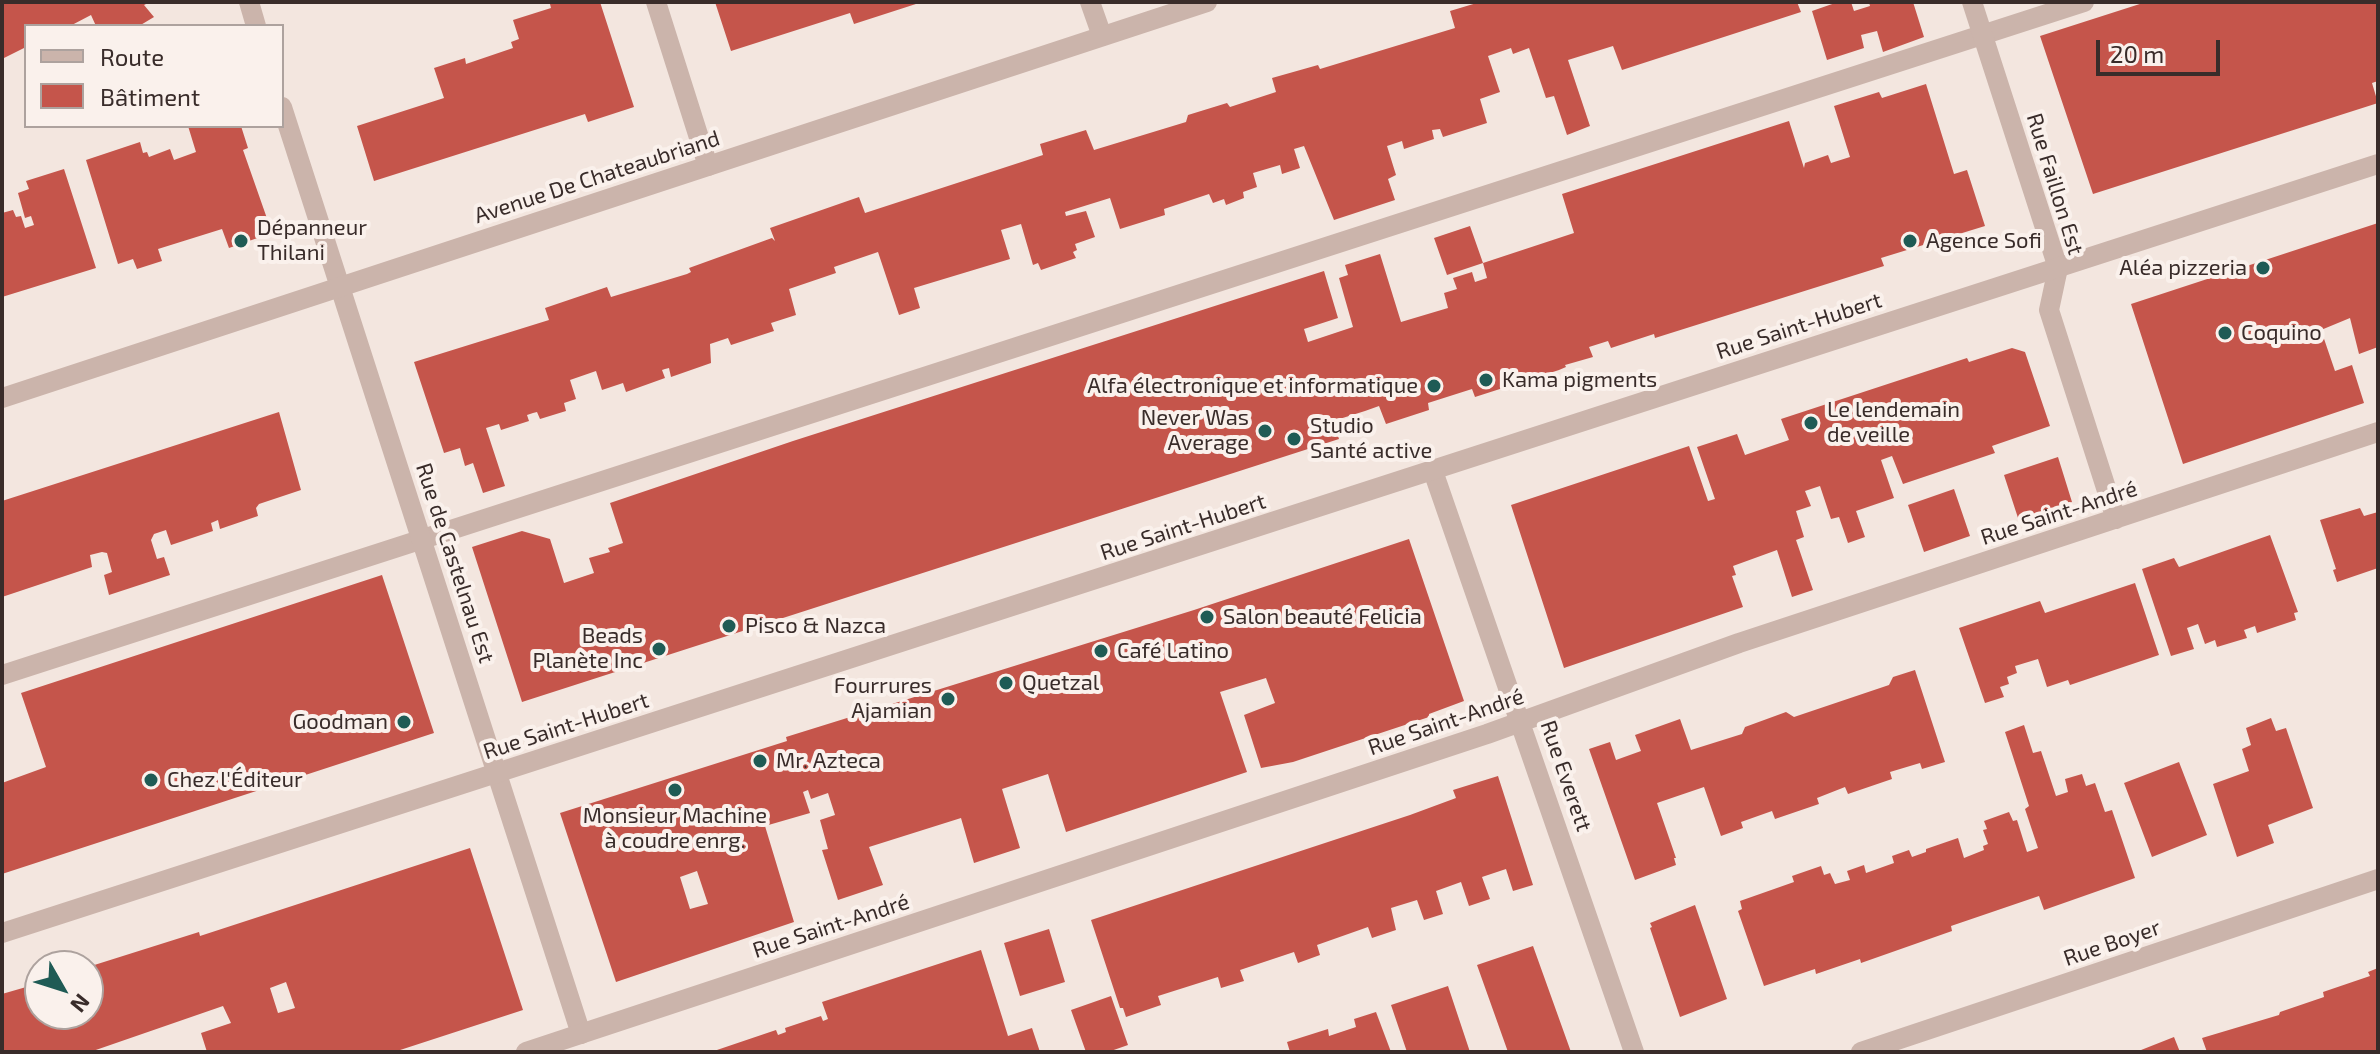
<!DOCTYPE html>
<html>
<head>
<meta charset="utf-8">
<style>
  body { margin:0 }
  #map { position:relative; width:2380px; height:1054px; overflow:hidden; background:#f3e6df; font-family:"Exo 2",sans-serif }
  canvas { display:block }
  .frame { position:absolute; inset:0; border:4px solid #392c2a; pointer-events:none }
  .legend { position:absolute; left:24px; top:24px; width:260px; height:104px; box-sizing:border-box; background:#faf1ec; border:2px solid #ada29e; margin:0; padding:10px 14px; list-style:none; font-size:24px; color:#392c2a }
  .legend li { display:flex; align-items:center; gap:16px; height:40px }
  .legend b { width:40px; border:2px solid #ada29e }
  .north { position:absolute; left:24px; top:950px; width:80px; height:80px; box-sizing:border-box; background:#faf1ec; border:2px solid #ada29e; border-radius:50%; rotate:129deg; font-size:22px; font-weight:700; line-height:32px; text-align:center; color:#392c2a }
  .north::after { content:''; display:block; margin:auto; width:28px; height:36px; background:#1f5b55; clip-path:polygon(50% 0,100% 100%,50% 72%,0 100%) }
  .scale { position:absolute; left:2096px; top:40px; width:124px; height:36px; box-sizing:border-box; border:4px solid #392c2a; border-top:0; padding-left:10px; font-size:24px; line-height:28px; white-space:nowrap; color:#392c2a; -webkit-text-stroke:6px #faf1ec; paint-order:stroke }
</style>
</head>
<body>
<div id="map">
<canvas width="2380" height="1054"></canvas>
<div class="frame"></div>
<ul class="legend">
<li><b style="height:10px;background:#cbb4ab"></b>Route</li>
<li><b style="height:22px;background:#c5554b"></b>Bâtiment</li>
</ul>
<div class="north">N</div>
<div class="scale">20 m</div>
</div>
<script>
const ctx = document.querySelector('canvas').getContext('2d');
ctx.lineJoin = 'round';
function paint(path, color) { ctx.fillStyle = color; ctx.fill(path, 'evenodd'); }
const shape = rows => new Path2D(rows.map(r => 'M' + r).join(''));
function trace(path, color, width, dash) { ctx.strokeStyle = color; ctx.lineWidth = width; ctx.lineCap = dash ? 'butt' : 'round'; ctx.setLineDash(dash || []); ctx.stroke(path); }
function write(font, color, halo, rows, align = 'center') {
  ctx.font = font + ' "Exo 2",sans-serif'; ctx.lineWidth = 8; ctx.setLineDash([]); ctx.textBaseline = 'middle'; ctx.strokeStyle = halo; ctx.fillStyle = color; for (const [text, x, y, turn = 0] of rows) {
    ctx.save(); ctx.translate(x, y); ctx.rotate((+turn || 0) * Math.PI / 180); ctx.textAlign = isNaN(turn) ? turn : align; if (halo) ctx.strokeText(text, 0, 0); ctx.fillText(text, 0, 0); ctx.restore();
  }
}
paint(shape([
  [2,2,150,2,144,5,154,17,139,26,96,26,91,15,70,26,26,26,26,47,2,59],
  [556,2,600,2,634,107,588,122,585,114,374,181,357,126,444,98,434,68,465,58,466,64,513,48,511,42,519,39,513,20,551,8,550,4],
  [715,2,919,2,919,3,854,24,850,13,731,51],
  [1480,2,1497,2,1498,4,1506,2,1797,2,1801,12,1622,70,1613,46,1568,60,1590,126,1567,135,1554,96,1546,98,1529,48,1513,54,1511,48,1488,56,1500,92,1480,99,1487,123,1443,137,1440,129,1432,130,1434,139,1404,149,1402,141,1387,146,1396,175,1388,179,1395,200,1334,220,1304,146,1294,149,1300,168,1282,174,1280,165,1253,173,1257,187,1243,192,1244,198,1226,205,1224,199,1213,203,1209,194,1164,209,1165,215,1120,229,1110,198,1065,212,1066,216,1086,211,1095,237,1075,244,1077,250,1073,252,1076,258,1041,270,1038,263,1033,265,1021,224,1001,230,1010,259,914,288,920,308,899,315,878,252,834,267,836,273,789,289,796,315,771,323,774,331,731,345,728,338,710,344,711,363,671,377,669,368,665,369,662,370,665,378,626,392,623,383,602,390,596,371,570,380,576,399,564,403,566,411,540,419,537,412,533,413,527,415,529,421,501,430,499,424,486,428,505,486,483,493,473,463,465,466,460,448,444,453,414,362,549,320,545,308,607,287,611,297,687,274,691,272,689,268,772,238,775,241,770,228,859,197,865,213,1043,155,1040,144,1086,130,1094,150,1186,122,1188,115,1227,103,1230,107,1276,92,1272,78,1318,65,1320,69,1455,28,1450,11],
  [1838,2,1851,2,1854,11,1870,6,1869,2,1913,2,1924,37,1883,52,1877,31,1861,35,1864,48,1827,60,1812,11],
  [2146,2,2378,2,2378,81,2372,83,2378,103,2093,194,2040,36],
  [1926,84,1954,174,1967,170,1985,226,1881,258,1884,266,1655,338,1654,334,1611,348,1608,341,1589,347,1593,357,1565,365,1566,367,1559,370,1475,397,1472,389,1428,403,1429,410,1386,424,1379,406,1365,411,1333,421,1339,439,522,702,472,547,522,531,550,539,564,583,594,573,589,558,610,552,608,548,623,543,610,503,793,441,1324,271,1338,318,1304,329,1308,342,1353,327,1339,278,1348,275,1345,265,1380,254,1401,322,1448,308,1444,293,1457,289,1453,278,1472,272,1475,282,1487,278,1483,263,1574,233,1562,194,1789,121,1804,168,1805,163,1828,155,1831,163,1850,157,1834,106,1879,92,1882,98],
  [188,126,241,126,248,148,243,150,270,227,266,235,229,248,222,229,158,249,162,261,137,269,133,259,118,264,86,160,140,142,143,153,147,152,149,157,170,149,174,160,196,152],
  [64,169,96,268,2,297,2,213,13,210,16,217,21,216,25,228,34,225,31,216,25,218,18,193,29,189,26,181],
  [2378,223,2378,347,2359,354,2350,318,2321,330,2335,371,2352,365,2364,403,2183,464,2131,304],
  [1470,226,1483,263,1447,275,1434,238],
  [2012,348,2025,352,2050,426,1992,446,1995,453,1903,484,1892,456,1881,460,1894,498,1856,511,1865,537,1848,543,1839,517,1831,519,1820,486,1805,491,1811,506,1796,511,1804,537,1796,540,1813,590,1792,597,1777,550,1733,566,1736,575,1732,576,1743,607,1564,668,1511,505,1689,446,1708,501,1715,499,1697,447,1737,434,1745,455,1789,440,1781,419,1967,358,1969,362],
  [279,412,301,490,259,504,256,508,258,516,220,529,218,520,211,523,213,531,171,545,166,530,154,534,151,540,157,559,164,557,170,575,109,595,104,575,112,572,107,553,102,552,90,555,92,567,2,597,2,501],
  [2058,457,2072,502,2019,521,2004,475],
  [1954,489,1970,536,1924,552,1908,505],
  [2360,508,2364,516,2378,512,2378,568,2337,582,2333,570,2336,569,2320,520],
  [2270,535,2298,612,2294,613,2296,620,2257,633,2255,626,2244,630,2247,638,2217,647,2215,640,2205,644,2198,624,2187,628,2194,649,2171,656,2142,569,2174,558,2179,567],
  [1409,539,1464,701,1429,714,1429,717,1293,762,1261,768,1244,715,1275,703,1266,678,1220,692,1247,772,1066,832,1048,774,1002,789,1020,848,974,863,961,818,869,847,883,885,838,900,822,850,828,849,820,820,835,815,828,793,811,799,808,790,803,792,810,813,765,826,794,922,616,982,560,813,787,741,786,737,1194,610],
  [697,871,708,904,690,909,680,877],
  [382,575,434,733,2,874,2,783,46,767,21,693],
  [2135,583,2159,655,2070,685,2068,680,2047,687,2038,659,2015,666,2017,673,2007,677,2009,684,2000,687,2004,697,1985,703,1959,628,2040,601,2045,613],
  [1915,670,1945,762,1922,769,1920,763,1890,772,1892,779,1848,794,1845,787,1817,798,1819,804,1775,819,1772,811,1741,822,1743,828,1721,836,1704,787,1657,803,1676,858,1674,858,1676,865,1635,880,1589,749,1610,742,1616,760,1641,751,1635,735,1680,719,1691,750,1742,734,1745,727,1786,712,1794,717,1889,685,1893,677],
  [2271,718,2276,731,2286,728,2313,808,2268,825,2274,843,2237,857,2213,784,2249,771,2242,749,2251,745,2246,728],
  [2024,725,2033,753,2041,751,2056,796,2068,792,2065,779,2082,774,2086,786,2095,783,2105,812,2112,810,2135,878,2044,910,2039,896,1951,926,1952,931,1861,963,1860,959,1816,974,1815,969,1764,986,1738,911,1742,909,1740,901,1794,882,1792,876,1821,866,1824,875,1830,873,1835,884,1850,880,1847,871,1864,865,1866,873,1894,863,1892,856,1909,850,1912,857,1926,852,1926,849,1958,838,1964,858,1984,850,1983,846,1988,844,1983,830,1987,829,1984,821,2009,812,2013,821,2017,820,2027,852,2038,848,2025,809,2029,806,2005,732],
  [2179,762,2207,835,2152,857,2124,783],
  [1498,776,1533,885,1513,891,1506,869,1482,877,1490,899,1469,906,1461,882,1436,891,1443,914,1424,920,1417,900,1391,908,1396,930,1372,938,1368,927,1317,945,1320,955,1298,963,1294,952,1240,970,1244,981,1221,988,1218,977,1158,996,1161,1005,1126,1017,1123,1008,1120,1008,1091,920,1410,815,1456,798,1453,790],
  [470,848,523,1010,394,1052,207,1052,201,1033,231,1023,223,1006,90,1052,2,1052,2,994,40,983,40,1014,88,1014,88,967,199,932,200,936],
  [286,982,295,1008,278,1013,270,988],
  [1695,905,1727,999,1680,1017,1650,928,1652,927,1650,923],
  [1049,929,1065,982,1020,996,1004,943],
  [1533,946,1571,1052,1508,1052,1477,965],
  [981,950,1008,1036,1032,1028,1040,1052,711,1052,776,1030,778,1035,786,1032,785,1028,821,1016,823,1021,828,1019,822,1002],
  [2378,968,2378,1052,2207,1052,2202,1038,2279,1015,2280,1012,2324,997,2323,992,2370,976,2368,972],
  [1448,986,1470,1052,1407,1052,1391,1005],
  [1111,996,1128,1045,1108,1052,1086,1052,1071,1010],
  [1376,1012,1391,1052,1290,1052,1287,1042,1328,1029,1329,1036,1356,1027,1354,1019],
  [2174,1037,2180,1052,2136,1052]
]), '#c5554b');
trace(shape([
  [2,675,2084,2]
]), '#cbb4ab', 20);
trace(shape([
  [497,774,581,1034]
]), '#cbb4ab', 20);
trace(shape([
  [249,2,256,26],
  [656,2,708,166],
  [1090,2,1102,36],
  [1972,2,2058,268,2049,310,2116,519],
  [282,107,497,774],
  [1433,471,1634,1052],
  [526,1052,1487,734,1739,643,2378,432],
  [1861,1052,2378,879]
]), '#cbb4ab', 20);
trace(shape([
  [2,398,1207,2],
  [2,933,2378,164]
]), '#cbb4ab', 20);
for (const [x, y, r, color] of [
  [241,241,8,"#1f5b55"],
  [1910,241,8,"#1f5b55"],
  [2263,268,8,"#1f5b55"],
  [2225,333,8,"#1f5b55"],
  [1486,380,8,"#1f5b55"],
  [1434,386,8,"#1f5b55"],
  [1811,423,8,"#1f5b55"],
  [1265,431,8,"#1f5b55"],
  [1294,439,8,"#1f5b55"],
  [1207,617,8,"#1f5b55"],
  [729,626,8,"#1f5b55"],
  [659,649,8,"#1f5b55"],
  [1101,651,8,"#1f5b55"],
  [1006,683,8,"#1f5b55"],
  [948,699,8,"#1f5b55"],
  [404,722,8,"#1f5b55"],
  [760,761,8,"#1f5b55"],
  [151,780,8,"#1f5b55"],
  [675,790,8,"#1f5b55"]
]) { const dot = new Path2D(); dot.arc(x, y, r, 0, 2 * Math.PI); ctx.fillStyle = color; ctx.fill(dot); trace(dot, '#faf1ec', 3); }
write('22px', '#392c2a', '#faf1ec', [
  ["Avenue De Chateaubriand",597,177,-18],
  ["Rue Faillon Est",2055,184,73],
  ["Rue Saint-Hubert",1799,326,-18],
  ["Rue Saint-André",2059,513,-18],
  ["Rue Saint-Hubert",1183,527,-18],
  ["Rue de Castelnau Est",455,563,72],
  ["Rue Saint-André",1446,722,-19],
  ["Rue Saint-Hubert",566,726,-18],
  ["Rue Everett",1566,776,71],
  ["Rue Saint-André",831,926,-18],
  ["Rue Boyer",2112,943,-19]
]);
write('22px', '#392c2a', '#faf1ec', [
  ["Dépanneur",257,228],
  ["Thilani",257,253],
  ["Agence Sofi",1926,241],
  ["Aléa pizzeria",2247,268,"right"],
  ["Coquino",2241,333],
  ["Kama pigments",1502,380],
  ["Alfa électronique et informatique",1418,386,"right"],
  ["Le lendemain",1827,410],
  ["de veille",1827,435],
  ["Never Was",1249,418,"right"],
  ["Average",1249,443,"right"],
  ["Studio",1310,426],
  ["Santé active",1310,451],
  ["Salon beauté Felicia",1223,617],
  ["Pisco & Nazca",745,626],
  ["Beads",643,636,"right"],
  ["Planète Inc",643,661,"right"],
  ["Café Latino",1117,651],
  ["Quetzal",1022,683],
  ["Fourrures",932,686,"right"],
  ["Ajamian",932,711,"right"],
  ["Goodman",388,722,"right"],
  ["Mr. Azteca",776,761],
  ["Chez l'Éditeur",167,780],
  ["Monsieur Machine",675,816,"center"],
  ["à coudre enrg.",675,841,"center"]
], 'left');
</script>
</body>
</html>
